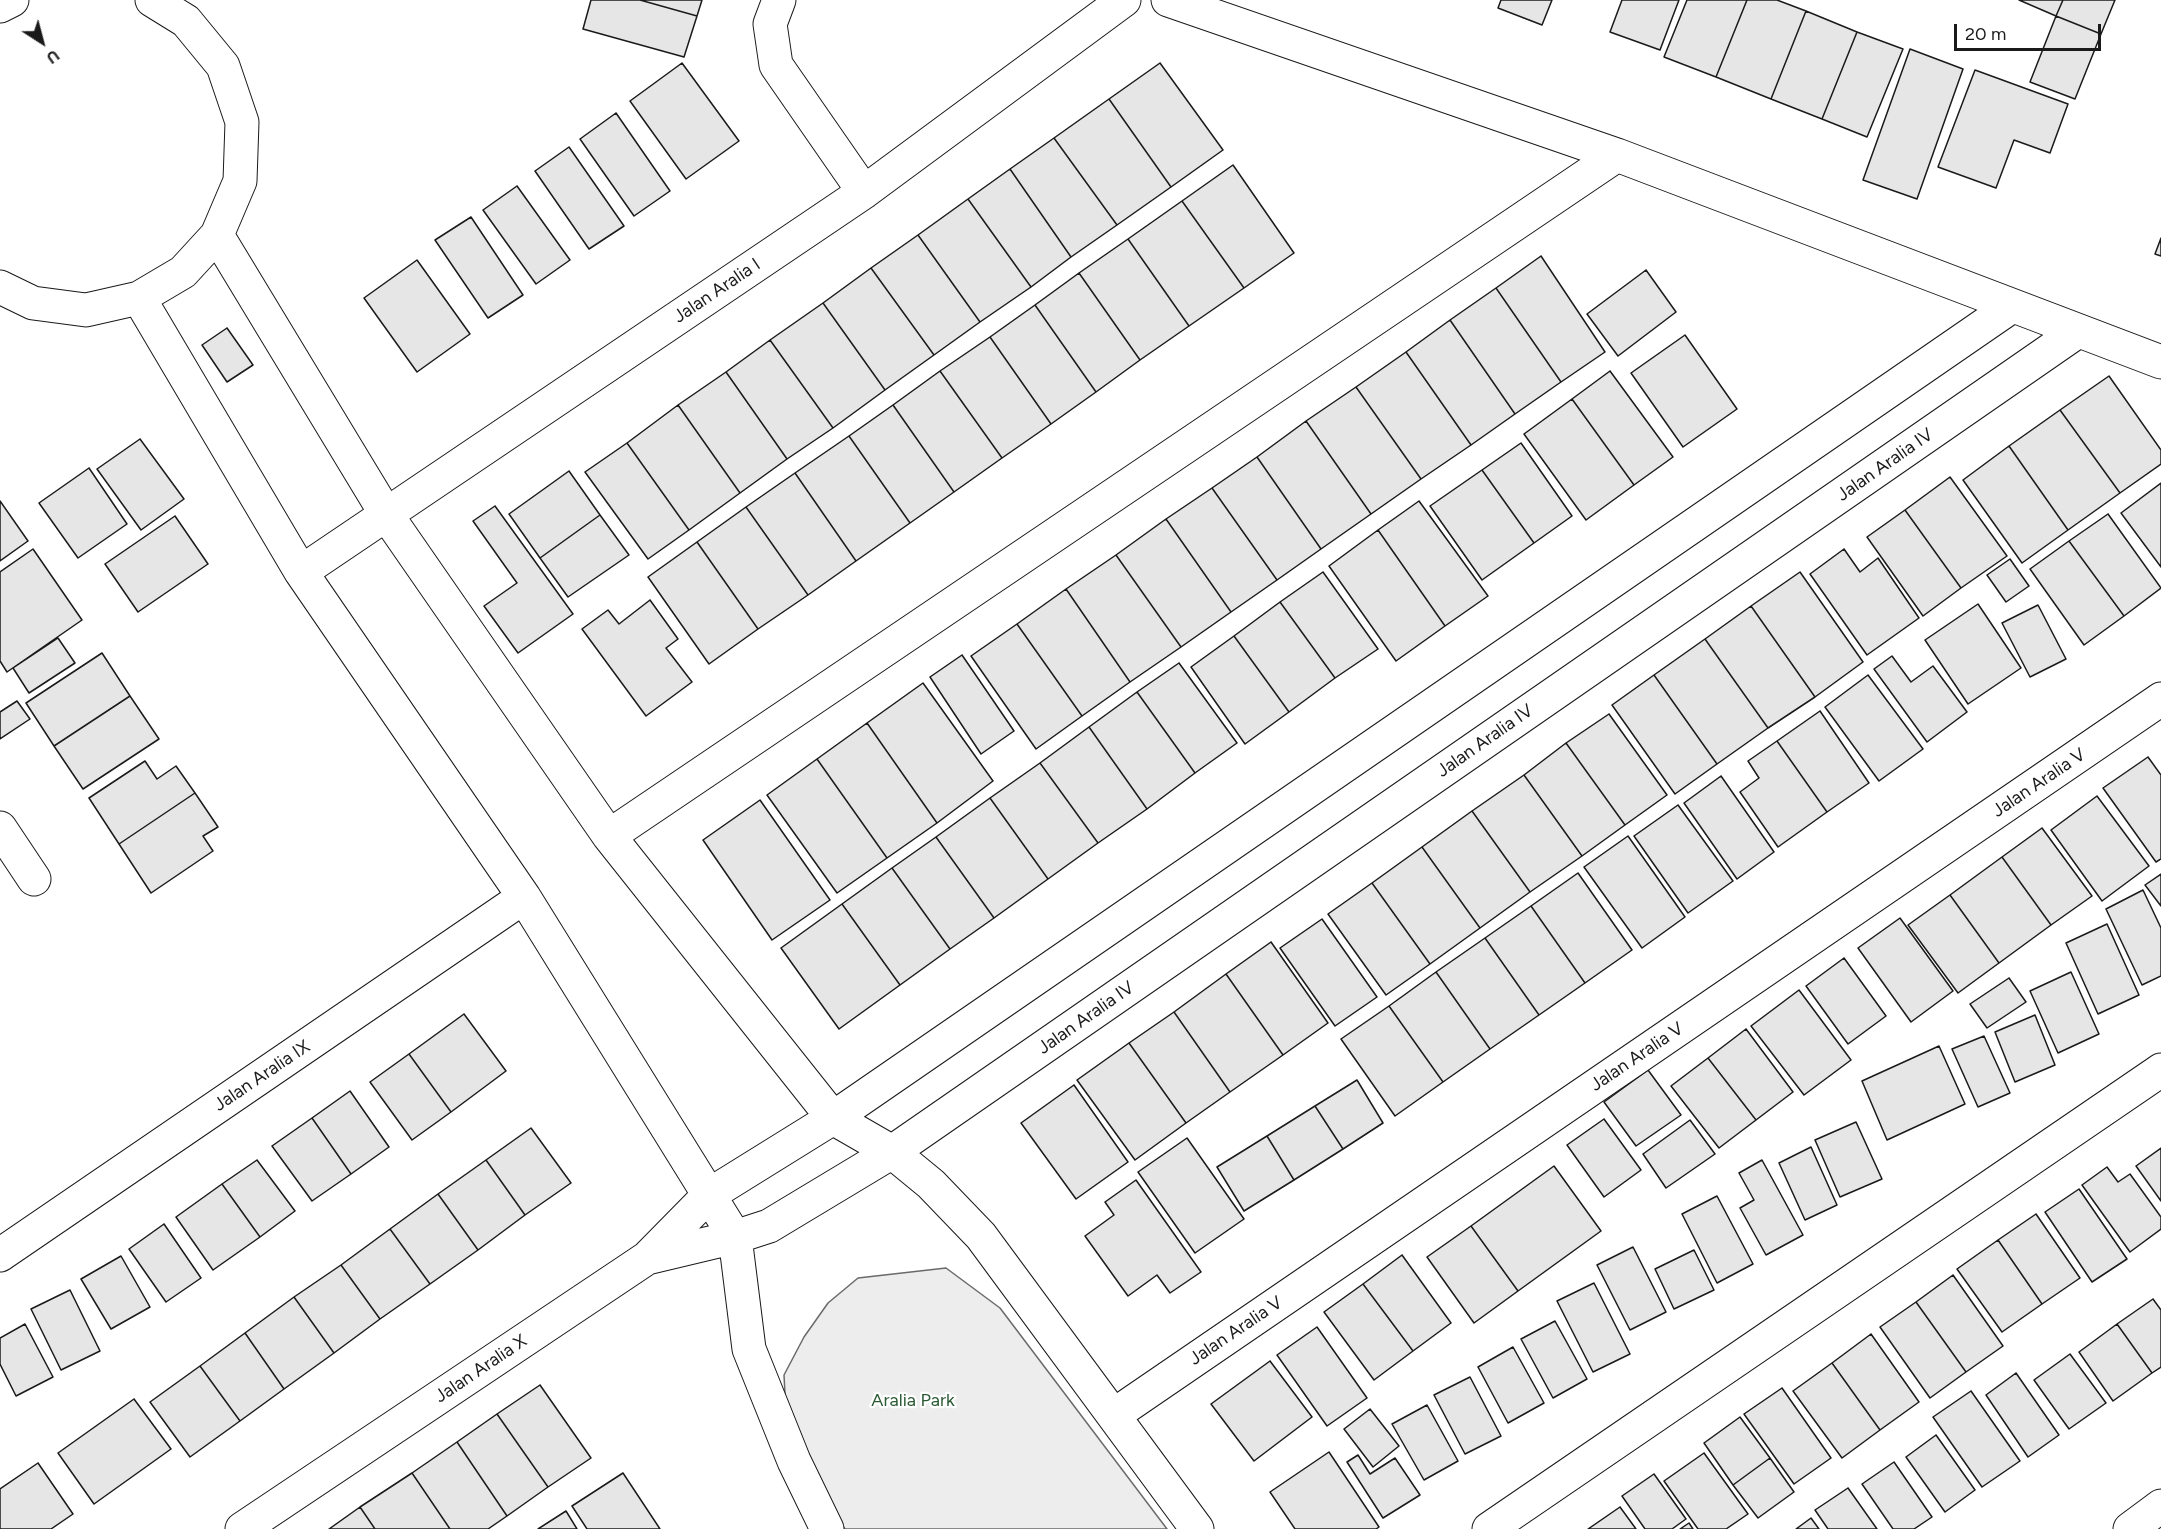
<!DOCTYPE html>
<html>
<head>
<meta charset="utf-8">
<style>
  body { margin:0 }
  #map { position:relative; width:2161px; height:1529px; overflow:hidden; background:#fff; font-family:Figtree,sans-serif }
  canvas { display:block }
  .north { position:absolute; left:12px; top:12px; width:60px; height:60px; -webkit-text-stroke:4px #fff; paint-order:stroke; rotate:144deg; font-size:16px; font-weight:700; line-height:24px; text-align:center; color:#1a1a1a }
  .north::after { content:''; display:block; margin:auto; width:21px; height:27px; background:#1a1a1a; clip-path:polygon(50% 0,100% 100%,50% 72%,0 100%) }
  .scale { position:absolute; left:1954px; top:24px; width:147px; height:27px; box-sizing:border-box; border:3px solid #1a1a1a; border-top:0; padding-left:8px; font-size:18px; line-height:21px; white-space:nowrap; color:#1a1a1a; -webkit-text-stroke:4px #fff; paint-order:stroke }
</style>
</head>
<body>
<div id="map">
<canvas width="2161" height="1529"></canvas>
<div class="north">U</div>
<div class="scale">20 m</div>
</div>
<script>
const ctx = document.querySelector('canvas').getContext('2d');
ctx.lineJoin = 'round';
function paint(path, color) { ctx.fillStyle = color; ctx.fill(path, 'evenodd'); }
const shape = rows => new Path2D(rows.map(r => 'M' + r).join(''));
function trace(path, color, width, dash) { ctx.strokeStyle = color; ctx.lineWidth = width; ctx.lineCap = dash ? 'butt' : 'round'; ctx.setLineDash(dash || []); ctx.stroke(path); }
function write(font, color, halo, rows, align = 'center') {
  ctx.font = font + ' Figtree,sans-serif'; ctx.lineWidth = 4.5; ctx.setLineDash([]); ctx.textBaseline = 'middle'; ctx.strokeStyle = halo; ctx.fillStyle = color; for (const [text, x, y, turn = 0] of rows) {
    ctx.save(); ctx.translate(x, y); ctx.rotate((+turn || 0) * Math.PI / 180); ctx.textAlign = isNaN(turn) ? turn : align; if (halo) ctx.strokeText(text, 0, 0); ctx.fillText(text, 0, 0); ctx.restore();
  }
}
const built = shape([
  [946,1268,1000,1308,1167,1529,845,1529,809,1478,787,1432,784,1375,804,1337,828,1303,858,1278,946,1268]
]);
paint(built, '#ededed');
trace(built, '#6a6a6a', 1.5);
const building = shape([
  [591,0,640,0,697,16,684,57,583,29,591,0],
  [640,0,702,0,697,16,640,0],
  [1501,0,1552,0,1542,25,1498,8,1501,0],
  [1622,0,1679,0,1660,50,1610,32,1622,0],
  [1687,0,1747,0,1716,77,1664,57,1687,0],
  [1747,0,1777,0,1806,11,1771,99,1716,77,1747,0],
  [2019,0,2063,0,2056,16,2019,0],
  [2063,0,2115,0,2101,34,2056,16,2063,0],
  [1806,11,1857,32,1822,119,1771,99,1806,11],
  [2056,16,2101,34,2075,99,2030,82,2056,16],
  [1857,32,1903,49,1867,137,1822,119,1857,32],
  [1910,49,1963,69,1917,199,1863,180,1910,49],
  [682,63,739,141,686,179,630,101,682,63],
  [1160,63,1223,150,1171,187,1109,99,1160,63],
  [1975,70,2068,104,2050,153,2014,140,1996,188,1938,167,1975,70],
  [1109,99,1171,187,1117,225,1054,138,1109,99],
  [616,113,670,191,634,216,580,139,616,113],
  [1054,138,1117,225,1071,257,1010,169,1054,138],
  [569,147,624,226,589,249,535,171,569,147],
  [1233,165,1294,253,1244,288,1182,201,1233,165],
  [1010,169,1071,257,1031,287,968,199,1010,169],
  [517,186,570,260,536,284,483,210,517,186],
  [968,199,1031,287,980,322,918,235,968,199],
  [1182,201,1244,288,1189,326,1128,239,1182,201],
  [471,217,523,295,488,318,435,240,471,217],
  [918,235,980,322,934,355,871,268,918,235],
  [2161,238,2161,256,2155,254,2161,238],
  [1128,239,1189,326,1140,360,1079,273,1128,239],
  [1541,256,1605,352,1561,382,1496,288,1541,256],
  [417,260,470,334,417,372,364,298,417,260],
  [871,268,934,355,885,390,823,303,871,268],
  [1646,270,1676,312,1618,356,1587,314,1646,270],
  [1079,273,1140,360,1096,392,1035,305,1079,273],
  [1496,288,1561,382,1515,414,1450,320,1496,288],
  [823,303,885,390,833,428,770,340,823,303],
  [1035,305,1096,392,1051,424,990,337,1035,305],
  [1450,320,1515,414,1471,445,1406,352,1450,320],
  [227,328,253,365,227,382,202,345,227,328],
  [1685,335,1737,409,1683,447,1631,373,1685,335],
  [990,337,1051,424,1002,458,940,371,990,337],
  [770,340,833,428,787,459,726,372,770,340],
  [1406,352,1471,445,1421,479,1356,387,1406,352],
  [940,371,1002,458,954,492,893,405,940,371],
  [1610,371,1673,457,1634,485,1572,399,1610,371],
  [726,372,787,459,740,493,678,405,726,372],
  [2109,376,2161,450,2161,464,2120,493,2060,410,2109,376],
  [1356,387,1421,479,1371,514,1306,421,1356,387],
  [1572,399,1634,485,1586,520,1524,434,1572,399],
  [678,405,740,493,689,530,627,443,678,405],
  [893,405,954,492,910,523,849,436,893,405],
  [2060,410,2120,493,2068,530,2009,446,2060,410],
  [1306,421,1371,514,1321,549,1257,457,1306,421],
  [849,436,910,523,856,561,795,473,849,436],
  [140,439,184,499,141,530,97,469,140,439],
  [627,443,689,530,648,559,585,472,627,443],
  [1521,443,1572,516,1534,543,1482,470,1521,443],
  [2009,446,2068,530,2022,563,1963,480,2009,446],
  [1257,457,1321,549,1277,580,1212,488,1257,457],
  [89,468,127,524,78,558,39,503,89,468],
  [1482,470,1534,543,1482,580,1430,506,1482,470],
  [569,471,600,515,540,558,509,514,569,471],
  [795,473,856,561,808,595,746,507,795,473],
  [1950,477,2007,556,1961,588,1905,510,1950,477],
  [2161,483,2161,567,2121,513,2161,483],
  [1212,488,1277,580,1231,612,1166,519,1212,488],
  [0,501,28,541,0,561,0,501],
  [1419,501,1488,596,1445,626,1378,530,1419,501],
  [495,506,573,614,518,653,484,606,517,583,473,521,495,506],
  [746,507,808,595,758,629,697,542,746,507],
  [1905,510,1961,588,1923,616,1867,537,1905,510],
  [2108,514,2161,588,2124,616,2069,541,2108,514],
  [600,515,629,555,568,597,540,558,600,515],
  [175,516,208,564,138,612,105,564,175,516],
  [1166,519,1231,612,1181,647,1116,555,1166,519],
  [1378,530,1445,626,1396,661,1329,566,1378,530],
  [2069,541,2124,616,2084,645,2030,569,2069,541],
  [697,542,758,629,709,664,648,577,697,542],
  [33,549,82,620,7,672,0,661,0,572,33,549],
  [1844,549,1860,572,1878,558,1919,618,1867,655,1810,574,1844,549],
  [1116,555,1181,647,1130,682,1066,589,1116,555],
  [2010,559,2029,586,2006,602,1987,575,2010,559],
  [1323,572,1378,649,1335,678,1280,602,1323,572],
  [1800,572,1863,662,1815,697,1751,606,1800,572],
  [1066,589,1130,682,1082,716,1017,624,1066,589],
  [650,600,678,639,666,648,692,682,646,716,582,629,608,610,619,624,650,600],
  [1280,602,1335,678,1289,712,1234,636,1280,602],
  [1978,604,2021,668,1968,704,1925,640,1978,604],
  [2038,605,2066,659,2030,677,2002,623,2038,605],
  [1751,606,1815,697,1768,728,1705,639,1751,606],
  [1017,624,1082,716,1036,749,971,656,1017,624],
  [1234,636,1289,712,1245,744,1191,667,1234,636],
  [58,638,75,663,29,693,13,668,58,638],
  [1705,639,1768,728,1717,764,1654,675,1705,639],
  [102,653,130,696,54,746,26,703,102,653],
  [962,655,1014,731,981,754,930,677,962,655],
  [1892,656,1911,682,1933,666,1967,712,1927,742,1874,669,1892,656],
  [1179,663,1237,743,1195,773,1137,692,1179,663],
  [1654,675,1717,764,1675,794,1612,705,1654,675],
  [1868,675,1923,749,1879,781,1825,707,1868,675],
  [923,683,993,781,937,823,867,723,923,683],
  [1137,692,1195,773,1147,809,1089,727,1137,692],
  [130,696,159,739,83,789,54,746,130,696],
  [17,701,30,719,0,739,0,712,17,701],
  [1820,711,1869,783,1827,812,1777,741,1820,711],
  [1609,714,1667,795,1625,825,1566,743,1609,714],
  [867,723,937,823,887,858,817,759,867,723],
  [1089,727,1147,809,1098,843,1040,763,1089,727],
  [1777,741,1827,812,1778,847,1740,792,1759,778,1748,761,1777,741],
  [1566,743,1625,825,1582,856,1524,775,1566,743],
  [2148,757,2161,775,2161,859,2156,862,2103,788,2148,757],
  [817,759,887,858,837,893,767,795,817,759],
  [145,761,157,779,176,766,195,793,119,844,89,798,145,761],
  [1040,763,1098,843,1048,879,990,798,1040,763],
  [1524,775,1582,856,1530,892,1472,811,1524,775],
  [1721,776,1774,852,1737,879,1684,803,1721,776],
  [195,793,218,827,203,836,213,851,151,893,119,844,195,793],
  [2097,796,2149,866,2102,901,2051,830,2097,796],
  [990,798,1048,879,994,918,936,837,990,798],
  [760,800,830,900,772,940,703,840,760,800],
  [1678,805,1733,881,1688,913,1634,836,1678,805],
  [1472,811,1530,892,1480,928,1422,847,1472,811],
  [2042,828,2092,896,2051,925,2002,857,2042,828],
  [1628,836,1685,917,1642,948,1584,867,1628,836],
  [936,837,994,918,950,949,892,868,936,837],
  [1422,847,1480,928,1430,964,1372,883,1422,847],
  [2002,857,2051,925,1999,963,1950,895,2002,857],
  [892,868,950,949,900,985,842,904,892,868],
  [1578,873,1632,950,1585,983,1531,906,1578,873],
  [2161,874,2161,906,2145,885,2161,874],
  [1372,883,1430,964,1386,995,1328,914,1372,883],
  [2143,890,2161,928,2161,976,2142,985,2106,909,2143,890],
  [1950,895,1999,963,1958,993,1908,925,1950,895],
  [842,904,900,985,839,1029,781,948,842,904],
  [1531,906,1585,983,1539,1015,1485,938,1531,906],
  [1900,918,1953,991,1911,1022,1858,948,1900,918],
  [1322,919,1377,997,1335,1026,1280,948,1322,919],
  [2107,924,2139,995,2098,1014,2066,943,2107,924],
  [1485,938,1539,1015,1490,1049,1436,972,1485,938],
  [1271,942,1328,1023,1283,1055,1226,974,1271,942],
  [1844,958,1886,1016,1848,1044,1806,986,1844,958],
  [1436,972,1490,1049,1443,1082,1389,1006,1436,972],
  [2071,972,2099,1034,2058,1053,2030,991,2071,972],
  [1226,974,1283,1055,1230,1092,1174,1012,1226,974],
  [2009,978,2026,1002,1987,1028,1970,1004,2009,978],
  [1799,990,1851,1060,1804,1095,1751,1026,1799,990],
  [1389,1006,1443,1082,1395,1116,1341,1039,1389,1006],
  [1174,1012,1230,1092,1186,1123,1129,1043,1174,1012],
  [464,1014,506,1071,451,1112,409,1054,464,1014],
  [2035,1015,2055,1065,2015,1082,1995,1032,2035,1015],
  [1746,1029,1793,1092,1756,1120,1708,1058,1746,1029],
  [1984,1036,2010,1093,1978,1107,1952,1049,1984,1036],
  [1129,1043,1186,1123,1135,1160,1077,1080,1129,1043],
  [1939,1046,1965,1104,1887,1140,1862,1081,1939,1046],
  [409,1054,451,1112,412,1140,370,1082,409,1054],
  [1708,1058,1756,1120,1719,1148,1671,1086,1708,1058],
  [1648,1070,1681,1115,1636,1146,1604,1102,1648,1070],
  [1357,1080,1383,1123,1343,1149,1315,1106,1357,1080],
  [1074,1085,1128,1162,1076,1199,1021,1123,1074,1085],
  [350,1091,389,1147,351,1174,312,1118,350,1091],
  [1315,1106,1343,1149,1294,1180,1267,1136,1315,1106],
  [312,1118,351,1174,312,1201,272,1146,312,1118],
  [1604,1119,1641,1170,1604,1197,1567,1145,1604,1119],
  [1690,1120,1715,1154,1666,1188,1643,1154,1690,1120],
  [1856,1122,1882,1179,1840,1197,1815,1140,1856,1122],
  [531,1128,571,1183,525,1215,486,1160,531,1128],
  [1267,1136,1294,1180,1244,1211,1217,1167,1267,1136],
  [1187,1138,1244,1219,1195,1253,1138,1172,1187,1138],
  [1811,1147,1837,1205,1805,1220,1779,1163,1811,1147],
  [2161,1148,2161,1201,2136,1166,2161,1148],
  [257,1160,295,1211,260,1237,222,1184,257,1160],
  [486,1160,525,1215,478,1250,438,1194,486,1160],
  [1762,1160,1803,1235,1766,1255,1740,1208,1754,1200,1739,1173,1762,1160],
  [1554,1166,1601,1231,1518,1291,1471,1226,1554,1166],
  [2107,1167,2118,1182,2130,1174,2161,1217,2161,1229,2130,1252,2082,1185,2107,1167],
  [1136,1180,1201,1272,1170,1293,1157,1275,1128,1296,1085,1236,1114,1215,1105,1202,1136,1180],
  [222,1184,260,1237,213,1270,176,1217,222,1184],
  [2079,1189,2127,1259,2092,1282,2045,1212,2079,1189],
  [438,1194,478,1250,430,1284,390,1229,438,1194],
  [1717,1196,1753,1264,1717,1283,1682,1214,1717,1196],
  [2036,1214,2080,1278,2042,1304,1998,1240,2036,1214],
  [164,1224,201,1278,166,1302,129,1249,164,1224],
  [1471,1226,1518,1291,1474,1323,1427,1257,1471,1226],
  [390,1229,430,1284,380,1319,341,1265,390,1229],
  [1998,1240,2042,1304,2002,1332,1957,1269,1998,1240],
  [1633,1247,1666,1312,1630,1330,1597,1265,1633,1247],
  [1694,1250,1714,1290,1674,1309,1655,1269,1694,1250],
  [1402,1255,1451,1323,1413,1351,1363,1284,1402,1255],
  [121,1256,150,1307,111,1329,81,1279,121,1256],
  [341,1265,380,1319,334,1353,294,1297,341,1265],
  [1953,1275,2003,1346,1966,1372,1916,1302,1953,1275],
  [1594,1283,1630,1354,1593,1372,1557,1301,1594,1283],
  [1363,1284,1413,1351,1374,1380,1324,1312,1363,1284],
  [70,1290,100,1351,61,1370,31,1309,70,1290],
  [294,1297,334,1353,284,1389,245,1333,294,1297],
  [2153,1299,2161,1310,2161,1367,2152,1373,2117,1324,2153,1299],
  [1916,1302,1966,1372,1930,1398,1880,1327,1916,1302],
  [1555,1321,1587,1379,1553,1398,1521,1339,1555,1321],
  [25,1324,53,1377,16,1396,0,1364,0,1338,25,1324],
  [2117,1324,2152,1373,2113,1401,2079,1352,2117,1324],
  [1317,1327,1367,1398,1327,1426,1277,1355,1317,1327],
  [245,1333,284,1389,240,1421,200,1366,245,1333],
  [1871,1334,1919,1402,1880,1430,1832,1363,1871,1334],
  [1513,1347,1544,1403,1508,1423,1478,1367,1513,1347],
  [2070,1354,2106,1403,2069,1429,2034,1380,2070,1354],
  [1270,1361,1312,1417,1254,1461,1211,1404,1270,1361],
  [1832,1363,1880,1430,1842,1458,1793,1391,1832,1363],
  [200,1366,240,1421,190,1457,150,1402,200,1366],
  [2016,1373,2059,1435,2028,1457,1986,1395,2016,1373],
  [1470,1377,1501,1436,1465,1454,1434,1395,1470,1377],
  [540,1385,591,1458,548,1487,497,1414,540,1385],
  [1782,1388,1831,1458,1794,1484,1744,1414,1782,1388],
  [1971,1391,2020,1461,1982,1487,1933,1417,1971,1391],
  [134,1399,171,1449,94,1504,58,1453,134,1399],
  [1427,1405,1458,1461,1424,1480,1392,1424,1427,1405],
  [1370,1409,1399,1446,1373,1467,1344,1429,1370,1409],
  [497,1414,548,1487,507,1516,457,1442,497,1414],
  [1740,1417,1770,1458,1733,1485,1704,1443,1740,1417],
  [1936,1435,1975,1490,1945,1512,1906,1457,1936,1435],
  [457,1442,507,1516,488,1529,450,1529,412,1473,457,1442],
  [1329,1452,1379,1527,1376,1529,1295,1529,1270,1492,1329,1452],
  [1704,1453,1748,1514,1726,1529,1698,1529,1664,1481,1704,1453],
  [1358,1455,1370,1474,1395,1458,1420,1495,1383,1518,1347,1462,1358,1455],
  [1770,1458,1794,1492,1758,1518,1733,1485,1770,1458],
  [1894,1462,1932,1517,1914,1529,1893,1529,1862,1484,1894,1462],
  [38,1463,73,1514,51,1529,0,1529,0,1489,38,1463],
  [412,1473,450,1529,375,1529,360,1507,412,1473],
  [623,1473,660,1529,587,1529,572,1506,623,1473],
  [1654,1474,1686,1519,1672,1529,1645,1529,1622,1496,1654,1474],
  [1848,1488,1877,1529,1828,1529,1815,1510,1848,1488],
  [360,1507,375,1529,329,1529,360,1507],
  [1620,1507,1636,1529,1588,1529,1620,1507],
  [566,1511,577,1529,538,1529,566,1511],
  [1811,1518,1819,1529,1796,1529,1811,1518],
  [1689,1523,1693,1529,1680,1529,1689,1523]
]);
paint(building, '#e6e6e6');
trace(building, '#1a1a1a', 1.5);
const street = shape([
  [779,0,770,24,776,65,864,192],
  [1168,0,1617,155,2161,362],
  [0,6,12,0],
  [217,235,386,514,609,836,833,1118,892,1152,931,1184,981,1236,1197,1529],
  [0,287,33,303,86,310,139,298,183,272,217,235,240,181,242,122,223,66,186,21,152,0],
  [139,298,301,572,524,897,735,1237,749,1349,794,1461,827,1529],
  [301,572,864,192,1124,0],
  [0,828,34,879],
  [609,836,1617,155],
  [0,1255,524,897],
  [647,1258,735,1237,769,1226,892,1152,2078,331],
  [1114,1415,2161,699],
  [242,1529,647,1258,709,1195,833,1118,2012,306],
  [1489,1529,2161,1070],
  [2130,1529,2161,1506]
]);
trace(street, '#1a1a1a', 35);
trace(street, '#fff', 33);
write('18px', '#1a1a1a', '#fff', [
  ["Jalan Aralia I",717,291,-34],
  ["Jalan Aralia IV",1885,465,-35],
  ["Jalan Aralia IV",1485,741,-35],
  ["Jalan Aralia V",2039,783,-34],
  ["Jalan Aralia IV",1086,1018,-35],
  ["Jalan Aralia V",1637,1057,-34],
  ["Jalan Aralia IX",262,1076,-34],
  ["Jalan Aralia V",1236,1331,-34],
  ["Jalan Aralia X",481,1369,-34]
]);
write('18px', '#2b5a34', '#fff', [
  ["Aralia Park",913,1401]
]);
</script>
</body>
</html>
